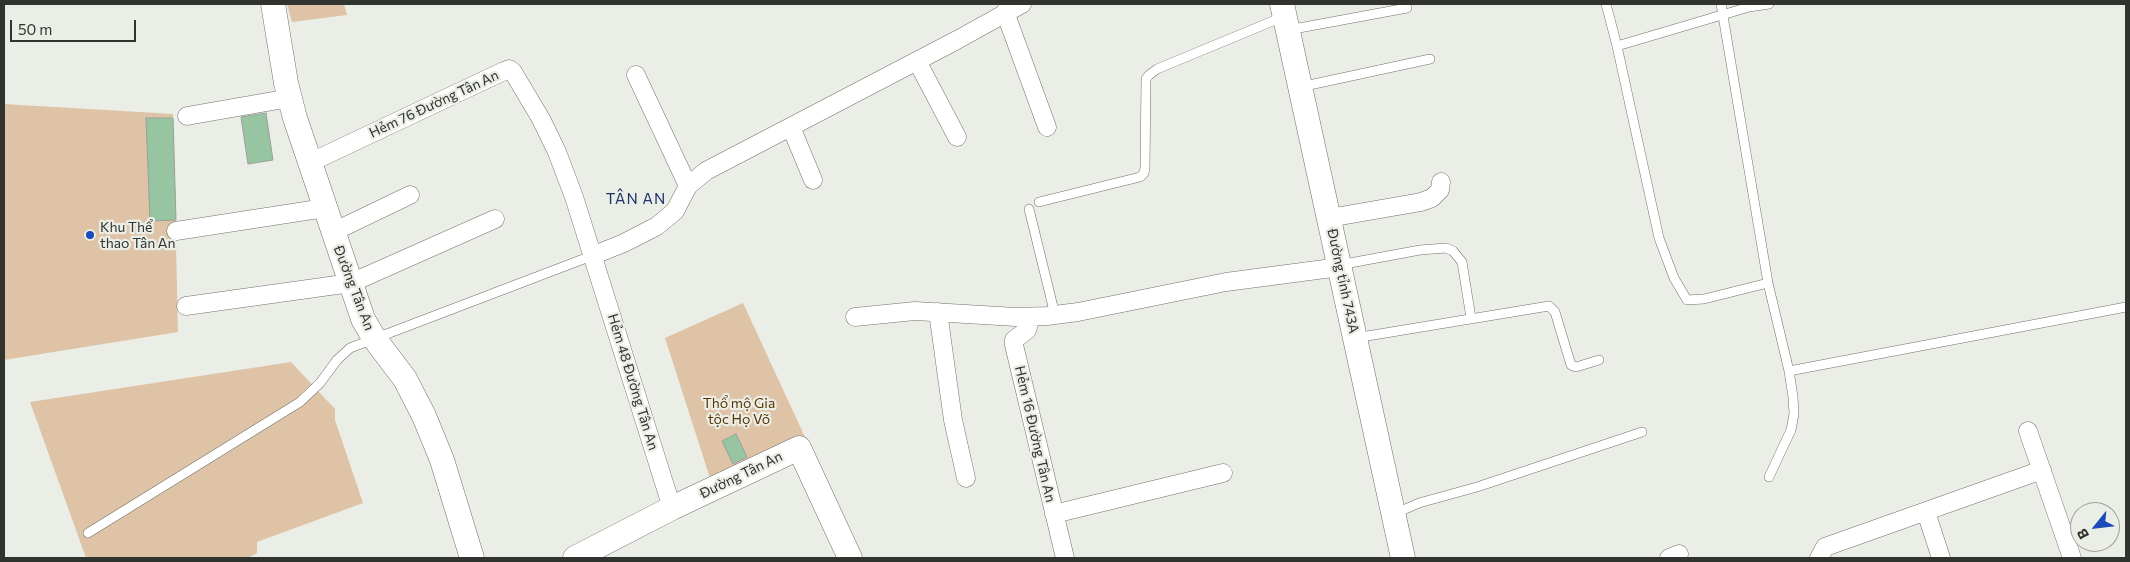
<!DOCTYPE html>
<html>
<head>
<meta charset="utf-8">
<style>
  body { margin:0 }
  #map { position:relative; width:2130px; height:562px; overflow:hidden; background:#ebeee6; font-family:Commissioner,sans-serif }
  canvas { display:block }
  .frame { position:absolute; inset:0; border:5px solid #31332f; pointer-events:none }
  .north { position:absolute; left:2070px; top:502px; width:50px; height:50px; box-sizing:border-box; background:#ebeee6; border:1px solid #a1a39d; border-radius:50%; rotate:241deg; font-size:14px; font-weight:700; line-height:20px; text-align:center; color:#31332f }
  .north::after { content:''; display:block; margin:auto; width:18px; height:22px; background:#1b4bb8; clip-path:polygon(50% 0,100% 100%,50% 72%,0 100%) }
  .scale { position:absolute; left:10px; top:20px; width:126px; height:22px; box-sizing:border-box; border:2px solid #31332f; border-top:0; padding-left:6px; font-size:15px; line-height:18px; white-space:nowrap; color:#31332f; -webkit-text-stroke:4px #ebeee6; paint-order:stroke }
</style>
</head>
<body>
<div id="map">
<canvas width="2130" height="562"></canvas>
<div class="frame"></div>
<div class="north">B</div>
<div class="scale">50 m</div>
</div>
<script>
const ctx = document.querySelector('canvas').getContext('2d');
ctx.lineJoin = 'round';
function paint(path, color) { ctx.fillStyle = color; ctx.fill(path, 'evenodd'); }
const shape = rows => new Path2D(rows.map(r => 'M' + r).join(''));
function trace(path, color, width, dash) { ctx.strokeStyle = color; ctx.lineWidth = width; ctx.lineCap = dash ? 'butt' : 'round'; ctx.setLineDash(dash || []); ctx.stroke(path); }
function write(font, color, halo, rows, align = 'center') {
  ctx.font = font + ' Commissioner,sans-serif'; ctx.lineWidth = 4.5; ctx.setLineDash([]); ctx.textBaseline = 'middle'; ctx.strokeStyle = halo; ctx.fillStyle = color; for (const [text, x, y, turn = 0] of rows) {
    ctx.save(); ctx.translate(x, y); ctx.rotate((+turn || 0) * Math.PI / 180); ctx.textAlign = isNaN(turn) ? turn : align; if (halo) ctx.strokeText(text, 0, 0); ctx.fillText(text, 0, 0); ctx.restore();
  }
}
paint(shape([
  [287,4,344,4,347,15,292,22],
  [4,104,173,114,178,332,4,360],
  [743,303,805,437,710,478,665,338],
  [291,362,335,409,335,420,363,503,257,542,257,553,248,558,86,558,30,402]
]), '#dfc3a7');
const building = shape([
  [266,113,273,160,248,164,241,117,266,113],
  [146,118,173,118,176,220,150,221,146,118],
  [736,434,747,457,733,464,722,441,736,434]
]);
paint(building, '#97c4a1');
trace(building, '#99a09a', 1);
const lane = shape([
  [1606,4,1617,46],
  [1721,4,1768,283,1789,371,1793,397,1794,414,1791,430,1769,477],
  [1288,30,1407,8],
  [1300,87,1430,59],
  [1039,202,1140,177,1144,173,1145,168,1146,79,1149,75,1157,69,1285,16],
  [1029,209,1055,315],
  [1339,265,1420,250,1446,248,1453,251,1462,262,1471,318],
  [1768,283,1704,299,1687,300,1674,278,1659,238,1617,46,1749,7,1769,4],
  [1355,338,1549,306,1555,312,1571,365,1576,367,1599,360],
  [1789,371,2126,307],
  [1394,514,1419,503,1477,487,1642,432],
  [88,533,300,402,320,383,337,360,350,348,594,255]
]);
const street = shape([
  [1005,12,1047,127],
  [917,61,957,137],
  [636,75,688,186],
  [187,116,290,98],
  [791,127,813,180],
  [309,163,504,71,509,69,513,72,541,119,557,152,574,197,672,508],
  [1329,218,1421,202,1432,198,1440,190,1441,182],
  [176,231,325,208],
  [333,232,410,195],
  [594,255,624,243,657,226,675,211,688,186,706,171,957,40,1022,4],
  [186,306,351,283,495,219],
  [938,312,953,420,966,478],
  [855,317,915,311,1016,317,1047,316,1078,312,1226,282,1340,267],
  [1031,317,1027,330,1014,340,1014,345,1065,558],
  [2028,431,2072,558],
  [1926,512,1941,558],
  [1054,514,1223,473],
  [1669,558,1679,554],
  [1819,558,1825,547,2042,470]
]);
const secondary = shape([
  [273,4,286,83,295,118,363,319,374,338,405,379,424,416,442,460,472,558],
  [1282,4,1403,558],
  [575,558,672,508,799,448,850,558]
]);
trace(lane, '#70726b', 10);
trace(street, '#70726b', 19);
trace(secondary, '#70726b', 25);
trace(lane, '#fff', 9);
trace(street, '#fff', 18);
trace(secondary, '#fff', 24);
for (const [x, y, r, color] of [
  [90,235,5,"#1b4bb8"]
]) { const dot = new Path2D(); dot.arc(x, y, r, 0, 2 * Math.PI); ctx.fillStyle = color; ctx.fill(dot); trace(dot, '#ebeee6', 2); }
write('14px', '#31332f', '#ebeee6', [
  ["Hẻm 76 Đường Tân An",434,104,-25],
  ["Đường tỉnh 743A",1343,281,78],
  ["Đường Tân An",354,288,69],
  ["Hẻm 48 Đường Tân An",633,382,73],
  ["Hẻm 16 Đường Tân An",1035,434,77],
  ["Đường Tân An",741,475,-26]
]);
write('14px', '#31332f', '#ebeee6', [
  ["Khu Thể",100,227],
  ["thao Tân An",100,243]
], 'left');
write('14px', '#5a3504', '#ebeee6', [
  ["Thổ mộ Gia",739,403],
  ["tộc Họ Võ",739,419]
]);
ctx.letterSpacing = '1px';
write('15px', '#1b346b', '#ebeee6', [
  ["TÂN AN",636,199]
]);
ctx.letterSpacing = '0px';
</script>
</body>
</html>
